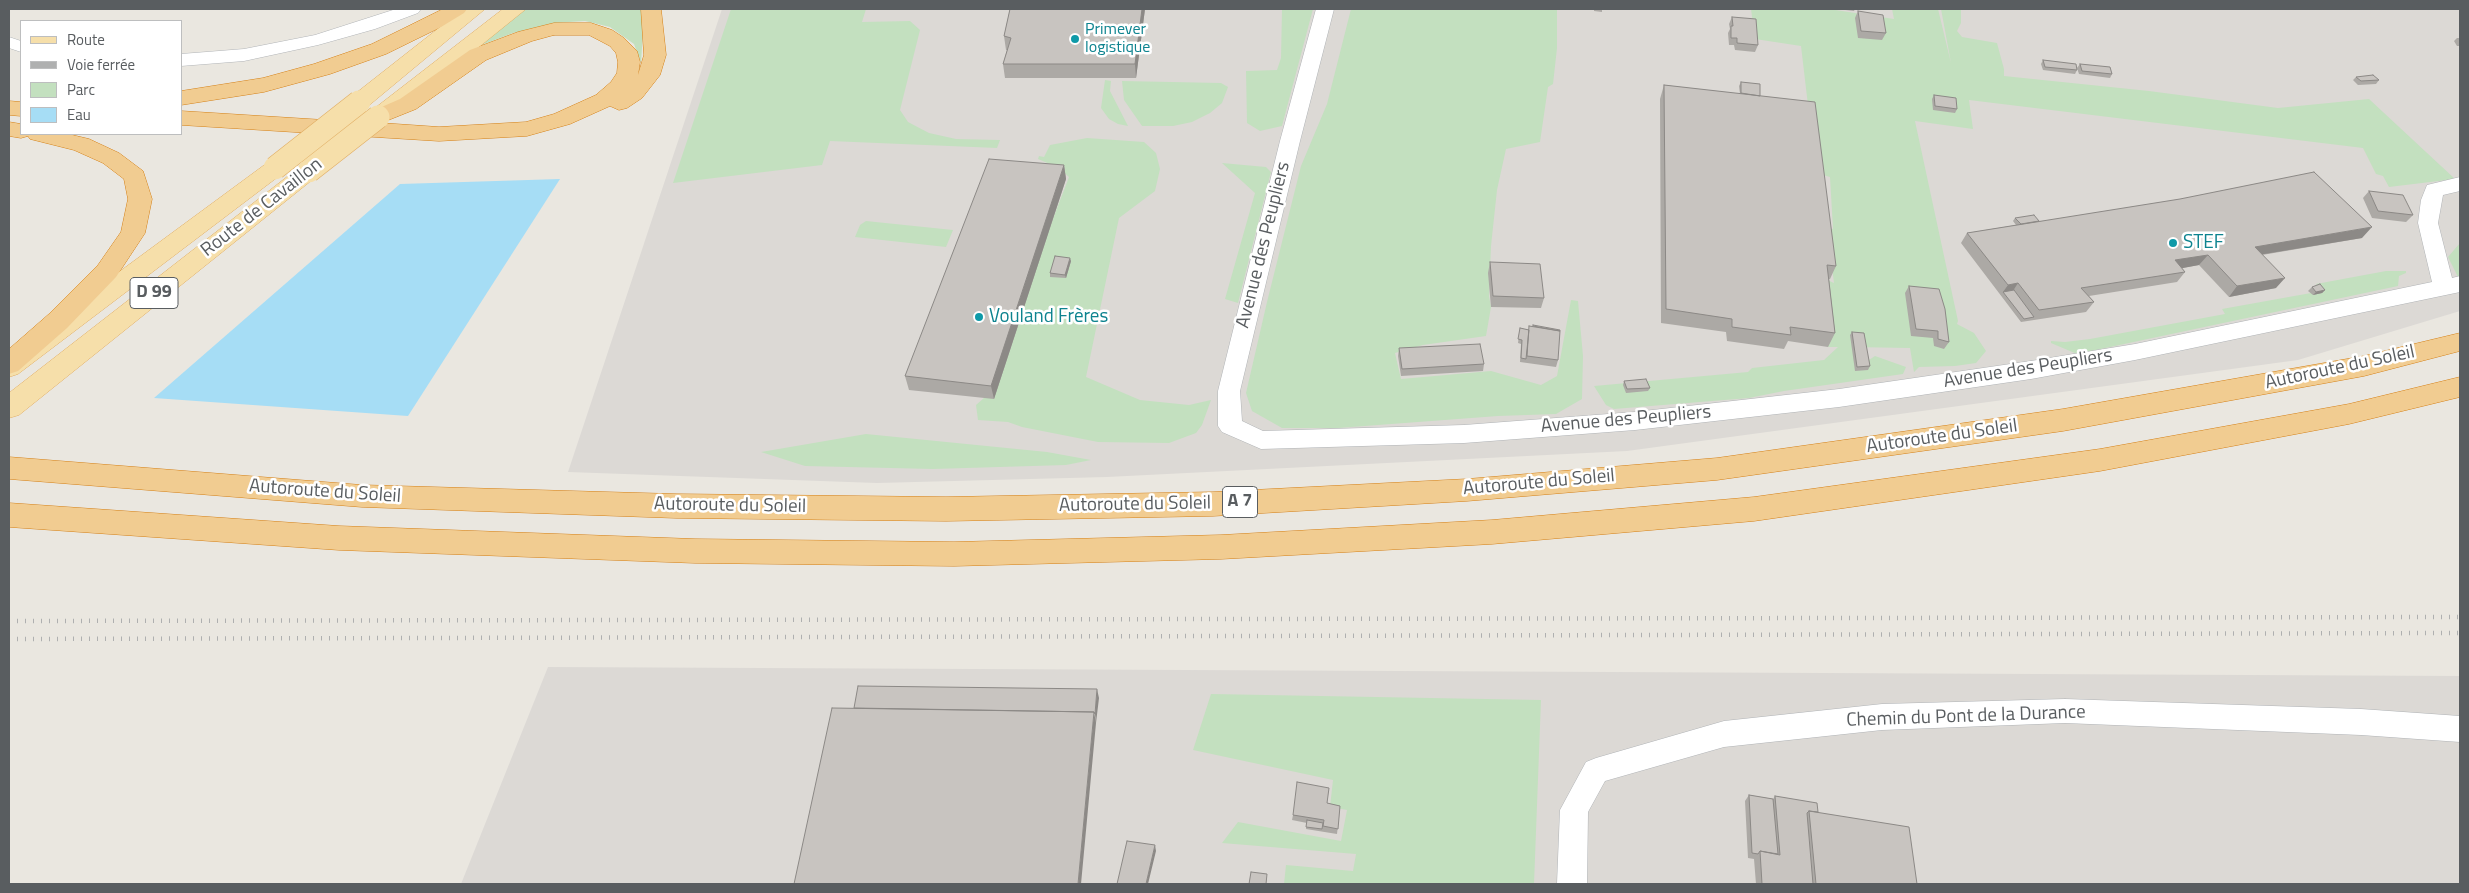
<!DOCTYPE html>
<html>
<head>
<meta charset="utf-8">
<style>
  body { margin:0 }
  #map { position:relative; width:2469px; height:893px; overflow:hidden; background:#eae7e0; font-family:"Titillium Web",sans-serif }
  canvas { display:block }
  .frame { position:absolute; inset:0; border:10px solid #595d60; pointer-events:none }
  .legend { position:absolute; left:20px; top:20px; width:162px; height:115px; box-sizing:border-box; background:#fff; border:1px solid #bdbebf; margin:0; padding:6px 9px; list-style:none; font-size:15px; color:#595d60 }
  .legend li { display:flex; align-items:center; gap:10px; height:25px }
  .legend b { width:25px; border:1px solid #bdbebf }
</style>
</head>
<body>
<div id="map">
<canvas width="2469" height="893"></canvas>
<div class="frame"></div>
<ul class="legend">
<li><b style="height:6px;background:#f6dfaa"></b>Route</li>
<li><b style="height:6px;background:#afb0b0"></b>Voie ferrée</li>
<li><b style="height:14px;background:#c3e0bf"></b>Parc</li>
<li><b style="height:14px;background:#a6ddf5"></b>Eau</li>
</ul>
</div>
<script>
const ctx = document.querySelector('canvas').getContext('2d');
ctx.lineJoin = 'round';
function paint(path, color) { ctx.fillStyle = color; ctx.fill(path, 'evenodd'); }
const shape = rows => new Path2D(rows.map(r => 'M' + r).join(''));
function trace(path, color, width, dash) { ctx.strokeStyle = color; ctx.lineWidth = width; ctx.lineCap = dash ? 'butt' : 'round'; ctx.setLineDash(dash || []); ctx.stroke(path); }
function write(font, color, halo, rows, align = 'center') {
  ctx.font = font + ' "Titillium Web",sans-serif'; ctx.lineWidth = 5; ctx.setLineDash([]); ctx.textBaseline = 'middle'; ctx.strokeStyle = halo; ctx.fillStyle = color; for (const [text, x, y, turn = 0] of rows) {
    ctx.save(); ctx.translate(x, y); ctx.rotate((+turn || 0) * Math.PI / 180); ctx.textAlign = isNaN(turn) ? turn : align; if (halo) ctx.strokeText(text, 0, 0); ctx.fillText(text, 0, 0); ctx.restore();
  }
}
paint(shape([
  [722,9,2460,9,2460,311,2298,360,1627,451,1107,477,877,483,568,472],
  [548,667,2460,676,2460,884,461,884]
]), '#dcd9d5');
paint(shape([
  [524,9,641,9,643,32,641,63,634,44,610,27,585,21,554,23,513,33,476,47],
  [731,9,866,9,862,22,910,21,920,30,900,110,908,122,929,133,956,139,1000,140,997,148,830,141,822,165,673,183],
  [1282,9,1313,9,1282,126,1260,131,1247,123,1246,71,1277,70,1281,58],
  [1351,9,1557,9,1557,48,1553,84,1548,87,1540,142,1506,149,1497,190,1491,246,1489,296,1491,307,1486,336,1423,345,1395,353,1401,379,1491,371,1541,385,1557,376,1571,300,1578,301,1583,356,1582,399,1556,414,1498,416,1338,428,1282,428,1252,411,1246,393,1267,302,1301,166,1327,104],
  [1751,9,1829,9,1894,19,1892,9,1938,9,1951,63,1941,9,1961,9,1961,23,1957,31,1962,37,1997,43,2004,69,2004,76,2149,91,2278,108,2369,99,2455,179,2389,187,2383,176,2376,174,2363,148,1969,100,1973,129,1915,121,1958,321,1957,324,1974,333,1986,351,1976,363,1955,366,1919,367,1914,372,1910,348,1851,347,1864,349,1869,360,1875,356,1906,367,1903,374,1784,391,1749,398,1614,409,1606,405,1594,386,1748,372,1752,368,1824,360,1838,347,1828,347,1825,279,1834,283,1827,228,1833,229,1830,177,1816,173,1801,46,1755,39],
  [1105,80,1111,81,1110,91,1128,126,1118,124,1109,119,1101,108],
  [1122,81,1221,83,1228,87,1222,103,1210,113,1192,122,1173,126,1142,126,1124,100],
  [1087,138,1144,142,1156,153,1160,169,1155,191,1119,218,1086,377,1140,400,1189,405,1211,400,1202,425,1196,433,1169,443,1098,442,1022,427,1008,422,978,420,976,405,984,398,1069,177,1059,168,1038,159,1039,156,1044,157,1050,145],
  [1222,163,1266,167,1271,172,1238,303,1225,299,1255,193],
  [866,221,953,230,946,247,855,237,860,225],
  [2460,243,2460,276,2458,277,2448,257],
  [2386,271,2406,271,2406,273,2399,276,2398,286,2077,354,2051,343,2051,341,2065,342,2090,339,2225,314,2222,309,2322,291,2316,284],
  [866,434,1047,452,1091,460,1066,465,933,469,805,466,761,452],
  [1211,694,1541,700,1534,884,1284,884,1286,865,1353,871,1356,854,1222,843,1238,822,1341,841,1347,810,1330,807,1333,780,1193,750]
]), '#c3e0bf');
paint(shape([
  [560,179,408,416,154,398,400,184]
]), '#a6ddf5');
const street = shape([
  [396,9,421,9,418,13,375,29,318,45,244,61,181,66,181,54,244,49,315,35,396,9],
  [1316,9,1334,9,1300,141,1240,391,1242,421,1263,431,1464,425,1635,412,1839,389,2031,361,2135,344,2432,282,2418,223,2421,200,2427,185,2460,177,2460,191,2443,195,2438,223,2452,278,2460,276,2460,292,2135,360,2031,379,1839,407,1635,430,1464,443,1261,449,1222,432,1218,426,1218,391,1280,141,1316,9],
  [9,37,21,41,21,52,9,48,9,37],
  [2065,699,2361,709,2460,716,2460,742,2361,735,2065,723,1882,730,1724,747,1605,781,1588,812,1587,884,1557,884,1560,810,1586,762,1596,758,1724,721,1882,704,2065,699]
]);
const primary = shape([
  [463,9,485,9,367,107,359,109,351,107,348,102,351,97,463,9],
  [503,9,526,9,391,118,383,120,375,118,372,113,375,108,503,9],
  [275,160,283,163,287,168,283,173,18,374,9,377,9,353,267,163,275,160],
  [309,163,317,166,321,171,317,176,19,415,9,418,9,393,301,166,309,163]
]);
const highway = shape([
  [443,9,467,9,464,13,441,27,386,54,330,74,264,92,181,105,181,91,263,78,314,64,372,44,443,9],
  [641,9,661,9,666,55,660,75,642,98,627,108,619,110,610,106,570,124,527,136,439,141,181,125,181,111,373,123,367,117,370,112,400,99,470,50,518,32,554,23,591,23,612,30,624,38,637,51,640,62,638,75,644,55,641,9],
  [554,35,589,35,610,46,616,53,618,62,617,73,611,82,596,95,554,114,526,122,439,127,381,123,416,109,486,60,532,41,554,35],
  [9,101,21,102,21,116,9,115,9,101],
  [9,122,21,124,21,134,68,134,89,139,119,153,143,171,152,199,145,233,116,277,67,328,18,371,9,374,9,349,49,314,98,265,121,232,128,199,124,179,103,163,74,150,30,139,28,136,21,138,9,136,9,122],
  [2460,333,2460,351,2364,376,2063,431,1717,480,1467,501,1213,516,946,521,676,518,362,507,9,479,9,457,362,485,676,494,946,497,1213,492,1467,479,1717,458,2063,409,2364,356,2460,333],
  [2460,377,2460,397,2349,424,2100,471,1754,521,1492,544,1221,559,954,566,695,563,339,550,9,527,9,503,339,526,695,539,954,542,1221,535,1492,520,1754,497,2100,449,2349,404,2460,377]
]);
trace(street, '#b1b4b7', 1);
trace(primary, '#e1ad63', 1);
trace(highway, '#d48017', 1);
paint(street, '#fff');
paint(primary, '#f6dfaa');
paint(highway, '#f1cc91');
trace(shape([
  [9,621,2460,617],
  [9,639,2460,633]
]), '#afb0b0', 4.5, [1, 7]);
const primaryBridge = shape([
  [275,168,359,102],
  [309,171,378,117]
]);
trace(primaryBridge, '#e1ad63', 24, []);
trace(primaryBridge, '#f6dfaa', 23);
paint(shape([
  [1010,9,1145,9,1136,78,1005,78,1003,64,1007,50,1006,50,1004,36],
  [1594,9,1602,9,1602,12,1594,11],
  [1837,9,1855,9,1854,11],
  [1858,11,1886,33,1882,40,1858,38,1855,18],
  [1732,17,1758,45,1755,52,1735,50,1734,45,1729,45,1728,33,1730,29,1729,24],
  [2457,38,2460,38,2460,46,2457,46,2454,41],
  [2043,60,2077,70,2075,74,2043,70,2041,64],
  [2080,64,2112,74,2110,78,2079,74,2077,68],
  [2356,77,2379,80,2376,84,2358,85,2353,80],
  [1741,82,1760,96,1836,266,1830,279,1829,279,1835,333,1828,347,1788,341,1784,349,1727,341,1726,332,1661,323,1660,99,1664,85,1740,94,1739,86],
  [1934,95,1957,109,1955,113,1933,110,1932,99],
  [1064,165,1066,179,994,399,909,390,905,376],
  [2369,191,2413,215,2406,222,2372,218,2363,198],
  [2015,218,2039,221,2362,238,2262,255,2276,288,2229,297,2199,265,2182,268,2185,272,2177,282,2089,296,2094,302,2086,312,2021,322,1961,243,1967,233,2016,225,2013,221],
  [1071,261,1066,278,1050,277,1050,273],
  [1490,262,1544,298,1541,308,1491,307,1488,273],
  [1909,286,1949,342,1944,349,1934,346,1933,338,1911,336,1905,293],
  [2312,287,2325,290,2322,293,2313,295,2308,291],
  [1529,326,1558,360,1556,367,1520,362,1521,344,1518,343,1520,328,1529,330],
  [1852,332,1870,366,1868,370,1855,371,1850,335],
  [1399,348,1484,364,1483,371,1401,376,1398,356],
  [1624,381,1650,388,1648,391,1626,393,1623,385],
  [1749,795,1773,799,1775,796,1818,812,1917,884,1756,884,1754,859,1748,858,1745,801],
  [1327,803,1340,806,1337,834,1306,829,1307,823,1292,820,1293,815]
]), '#aca9a5');
paint(shape([
  [1142,9,1145,9,1136,78,1135,64],
  [1064,165,1066,179,994,399,991,386],
  [2372,227,2362,238,2246,257,2255,247],
  [2208,255,2199,265,2167,271,2175,260],
  [1070,258,1071,261,1066,278,1065,275],
  [2285,278,2276,288,2229,297,2237,286],
  [2018,283,2011,294,2003,292,2008,285],
  [2325,290,2322,293,2313,295,2316,292],
  [1097,689,1099,698,1096,723,1095,714],
  [1094,712,1096,723,1081,884,1078,884],
  [1155,845,1156,851,1148,884,1146,884]
]), '#8c8986');
const building = shape([
  [1010,9,1142,9,1135,64,1003,64,1011,38,1004,36,1010,9],
  [1858,11,1883,15,1886,33,1861,31,1858,11],
  [1732,17,1756,19,1758,45,1737,43,1737,38,1731,38,1731,26,1733,26,1732,17],
  [2043,60,2076,64,2077,70,2045,67,2043,60],
  [2080,64,2110,67,2112,74,2082,71,2080,64],
  [2373,75,2379,80,2361,81,2356,77,2373,75],
  [1741,82,1760,84,1760,96,1741,93,1741,82],
  [1664,85,1815,102,1836,266,1827,265,1835,333,1790,327,1791,335,1732,327,1732,319,1666,309,1664,85],
  [1934,95,1956,98,1957,109,1935,106,1934,95],
  [989,159,1064,165,991,386,905,376,989,159],
  [2314,172,2372,227,2255,247,2285,278,2237,286,2208,255,2175,260,2185,272,2081,288,2094,302,2039,310,2018,283,2008,285,1967,233,2180,199,2314,172],
  [2369,191,2403,195,2413,215,2378,211,2369,191],
  [2034,215,2039,221,2021,224,2015,218,2034,215],
  [1055,256,1070,258,1065,275,1050,273,1055,256],
  [1490,262,1540,264,1544,298,1493,296,1490,262],
  [2320,284,2325,290,2316,292,2312,287,2320,284],
  [1909,286,1939,289,1945,309,1949,342,1938,339,1938,331,1916,329,1909,286],
  [2014,290,2034,317,2024,319,2003,292,2014,290],
  [1533,325,1560,330,1560,331,1533,326,1533,325],
  [1529,326,1560,331,1558,360,1527,356,1529,326],
  [1520,328,1529,330,1526,359,1521,358,1522,340,1518,339,1520,328],
  [1852,332,1864,333,1870,366,1857,367,1852,332],
  [1480,344,1484,364,1402,369,1399,348,1480,344],
  [1646,379,1650,388,1627,389,1624,381,1646,379],
  [858,686,1097,689,1095,714,1094,712,854,708,858,686],
  [832,708,1094,712,1078,884,794,884,832,708],
  [1297,782,1329,788,1327,803,1340,806,1338,829,1323,826,1324,820,1293,815,1297,782],
  [1749,795,1773,799,1778,854,1760,851,1758,854,1752,853,1749,795],
  [1775,796,1817,803,1818,812,1809,811,1807,813,1813,884,1762,884,1760,851,1780,855,1775,796],
  [1809,811,1909,827,1917,884,1816,884,1809,811],
  [1307,820,1323,823,1322,829,1306,827,1307,820],
  [1127,841,1155,845,1146,884,1117,884,1127,841],
  [1251,872,1267,874,1266,884,1249,884,1251,872]
]);
paint(building, '#c8c4c0');
trace(building, '#8c8986', 1);
for (const [x, y, r, color] of [
  [1075,39,5,"#0f9aa8"],
  [2173,243,5,"#0f9aa8"],
  [979,317,5,"#0f9aa8"]
]) { const dot = new Path2D(); dot.arc(x, y, r, 0, 2 * Math.PI); ctx.fillStyle = color; ctx.fill(dot); trace(dot, '#fff', 2); }
write('16px', '#0d838f', '#fff', [
  ["Primever",1085,30],
  ["logistique",1085,48]
], 'left');
for (const [x, y, w] of [
  [154,293,48],
  [1240,502,35]
]) { const box = new Path2D(); box.roundRect(x - w / 2, y - 15.5, w, 31, 4); ctx.fillStyle = '#fff'; ctx.fill(box); trace(box, '#595d60', 1); }
write('bold 18px', '#595d60', null, [
  ["D 99",154,293],
  ["A 7",1240,502]
]);
write('19px', '#595d60', '#fff', [
  ["Route de Cavaillon",262,208,-38],
  ["Avenue des Peupliers",1264,245,-76],
  ["Autoroute du Soleil",2340,368,-12],
  ["Avenue des Peupliers",2028,369,-9],
  ["Avenue des Peupliers",1626,420,-5],
  ["Autoroute du Soleil",1942,437,-8],
  ["Autoroute du Soleil",1539,483,-5],
  ["Autoroute du Soleil",325,492,4],
  ["Autoroute du Soleil",1135,505,-1],
  ["Autoroute du Soleil",730,506,1],
  ["Chemin du Pont de la Durance",1966,717,-2]
]);
write('19px', '#0d838f', '#fff', [
  ["STEF",2183,243],
  ["Vouland Frères",989,317]
], 'left');
</script>
</body>
</html>
